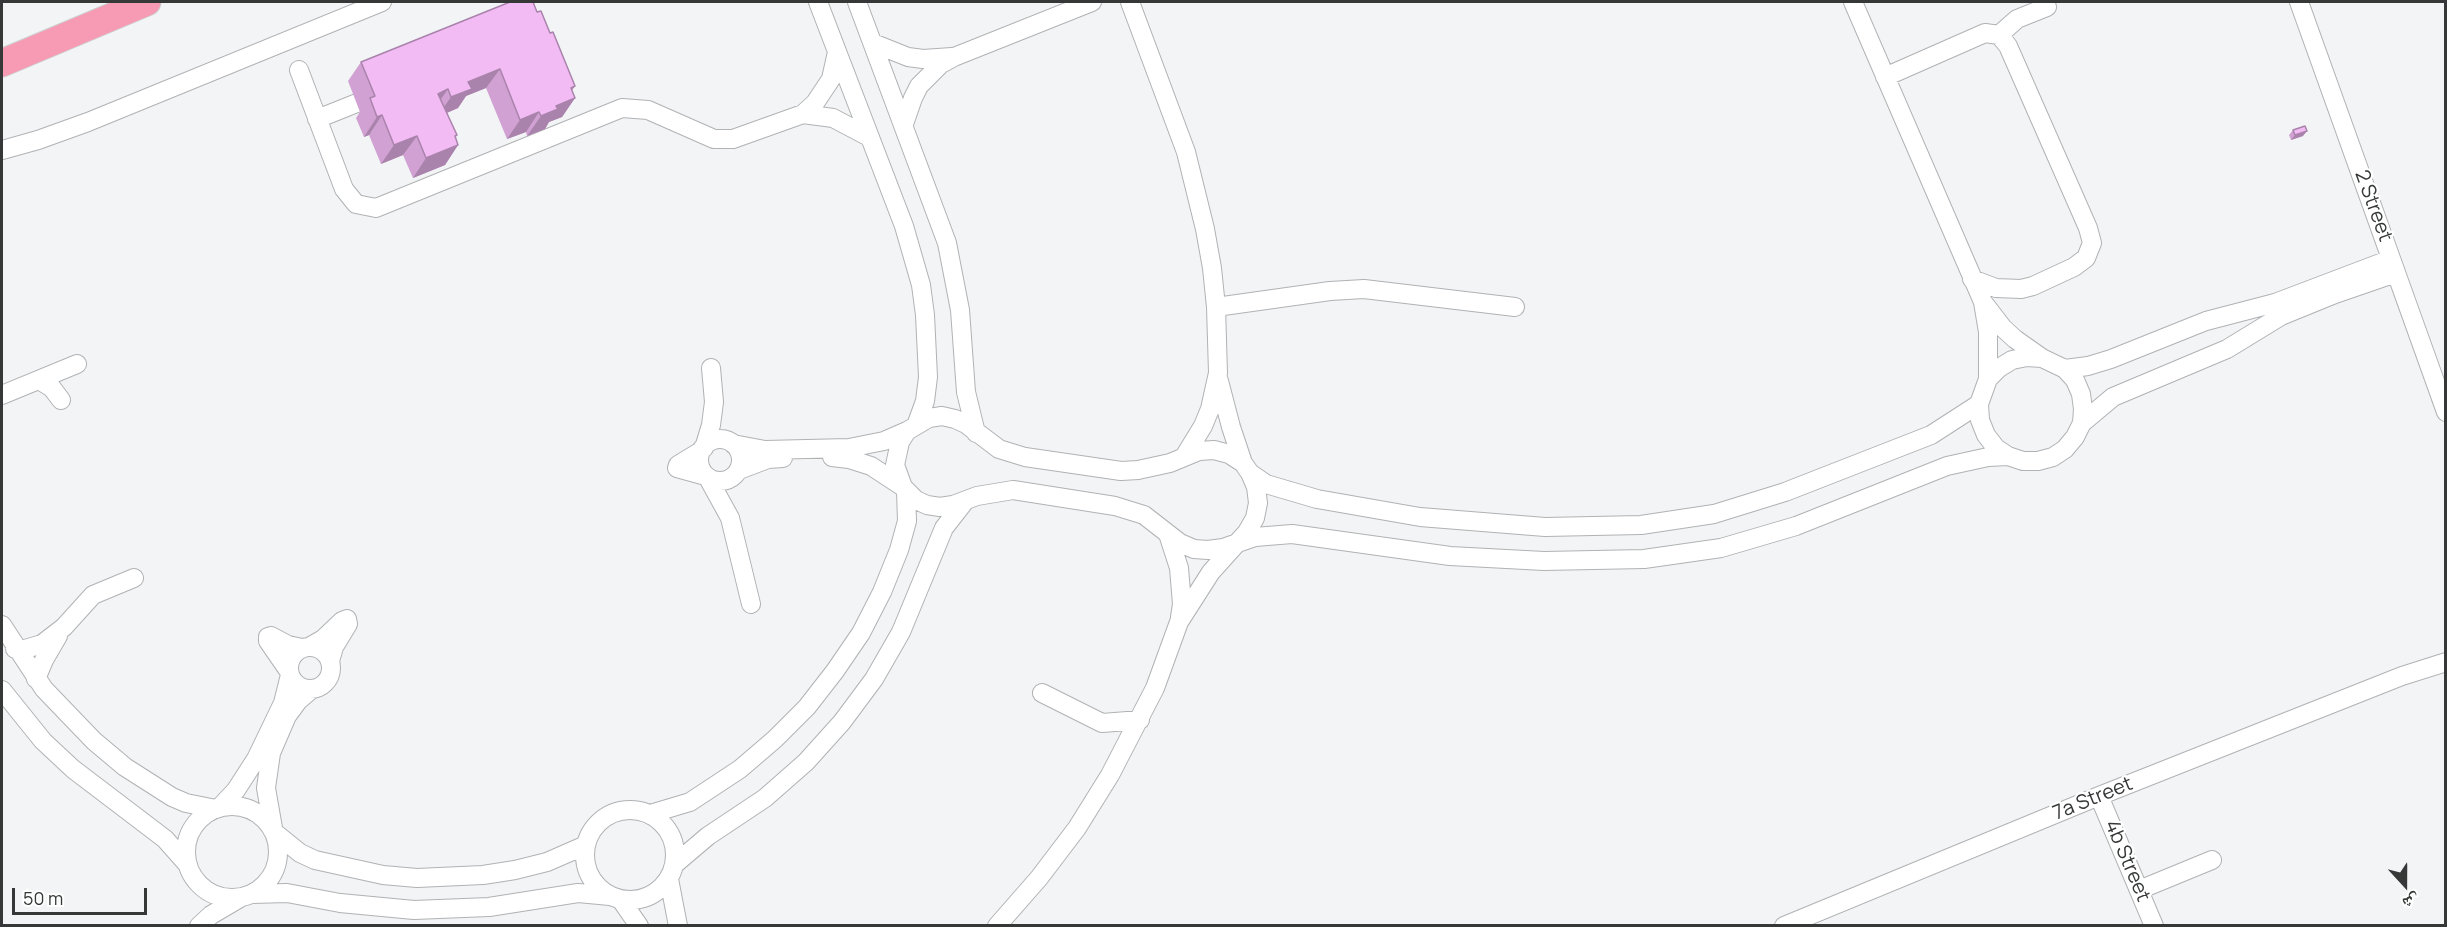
<!DOCTYPE html>
<html>
<head>
<meta charset="utf-8">
<style>
  body { margin:0 }
  #map { position:relative; width:2447px; height:927px; overflow:hidden; background:#f2f4f6; font-family:Manrope,"Noto Naskh Arabic",sans-serif }
  canvas { display:block }
  .frame { position:absolute; inset:0; border:3px solid #363737; pointer-events:none }
  .north { position:absolute; left:2375px; top:855px; width:60px; height:60px; -webkit-text-stroke:4px #fff; paint-order:stroke; rotate:159deg; font-size:16px; font-weight:700; line-height:24px; text-align:center; color:#363737 }
  .north::after { content:''; display:block; margin:auto; width:21px; height:27px; background:#363737; clip-path:polygon(50% 0,100% 100%,50% 72%,0 100%) }
  .scale { position:absolute; left:12px; top:888px; width:135px; height:27px; box-sizing:border-box; border:3px solid #363737; border-top:0; padding-left:8px; font-size:18px; line-height:21px; white-space:nowrap; color:#363737; -webkit-text-stroke:4px #fff; paint-order:stroke }
</style>
</head>
<body>
<div id="map">
<canvas width="2447" height="927"></canvas>
<div class="frame"></div>
<div class="north">ش</div>
<div class="scale">50 m</div>
</div>
<script>
const ctx = document.querySelector('canvas').getContext('2d');
ctx.lineJoin = 'round';
const shape = rows => new Path2D(rows.map(r => 'M' + r).join(''));
function trace(path, color, width, dash) { ctx.strokeStyle = color; ctx.lineWidth = width; ctx.lineCap = dash ? 'butt' : 'round'; ctx.setLineDash(dash || []); ctx.stroke(path); }
function paint(path, color) { ctx.fillStyle = color; ctx.fill(path, 'evenodd'); }
function write(font, color, halo, rows, align = 'center') {
  ctx.font = font + ' Manrope,sans-serif'; ctx.lineWidth = 4.5; ctx.setLineDash([]); ctx.textBaseline = 'middle'; ctx.strokeStyle = halo; ctx.fillStyle = color; for (const [text, x, y, turn = 0] of rows) {
    ctx.save(); ctx.translate(x, y); ctx.rotate((+turn || 0) * Math.PI / 180); ctx.textAlign = isNaN(turn) ? turn : align; if (halo) ctx.strokeText(text, 0, 0); ctx.fillText(text, 0, 0); ctx.restore();
  }
}
const minor = shape([
  [818,2,904,226,921,285,925,315,928,377,925,401,917,423],
  [857,2,947,243,960,310,966,392,976,433],
  [1130,2,1186,152,1205,229,1212,268,1216,307,1218,373,1210,409,1203,426,1184,457],
  [1853,2,1983,302,1988,332,1988,379],
  [2299,2,2446,412],
  [1999,35,2017,19,2047,7],
  [873,43,908,57,923,59,952,57],
  [299,70,344,189,356,204,376,208,622,108,648,110,714,139,733,139,803,114,815,103,831,79,837,52],
  [1885,77,1985,33,1999,35,2008,46,2088,228,2092,243,2086,258,2074,267,2033,286,2021,289,1996,288,1972,279],
  [803,114,833,118,869,137],
  [317,119,357,103],
  [904,124,913,98,919,86,941,64,954,57,1092,2],
  [2,150,38,140,88,122,382,2],
  [1983,302,2003,328,2015,339,2042,358,2065,369,2075,380,2081,394,2083,409,2082,423,2075,437,2065,449,2053,457,2038,461,2023,461,2008,456,1996,448,1986,435,1980,420,1979,404,1988,379,1999,368,2012,360,2027,357,2042,358],
  [1216,307,1330,291,1364,289,1515,307],
  [2065,369,2088,366,2111,359,2206,321,2275,303,2391,259],
  [39,380,52,388,61,400],
  [1219,381,1231,427,1243,463],
  [2,395,77,364],
  [1979,404,1931,435,1785,492,1714,514,1641,525,1545,527,1420,517,1317,499,1266,484,1250,473,1243,463,1229,454,1214,450,1199,451,1170,463,1138,470,1121,471,1025,457,999,449,966,424,955,419,942,416,929,418,907,431,900,442,895,465,903,487,916,500,927,505,940,507,953,505,977,496,1013,490,1115,506,1144,515,1180,543,1194,549,1208,550,1223,548,1255,537,1292,534,1450,556,1544,561,1644,559,1721,548,1796,526,1947,466,1988,457,2008,456],
  [2082,423,2113,397,2227,349,2281,316,2335,294,2396,273],
  '699 460a21 21 0 1 1 42 0a21 21 0 1 1-42 0Z',
  [733,444,765,450,849,448,884,441,907,431],
  [704,448,711,425,714,402,711,368],
  [701,451,678,465,677,468,706,476],
  [832,457,849,459,871,466,903,487],
  [739,470,768,459,783,458],
  [708,478,730,518,751,604],
  [1168,534,1179,568,1182,604,1180,617],
  [2,625,44,689,94,741,125,767,172,797,186,803,216,809],
  [309,647,323,639,342,621,347,619,348,624,334,647,330,661],
  '289 668a21 21 0 1 1 42 0a21 21 0 1 1-42 0Z',
  [15,649,25,649,42,644,64,627,93,595,134,578],
  [288,670,268,641,268,637,271,636,288,645,302,648],
  [36,679,44,660,58,636],
  [2,690,43,741,73,769,165,839,188,865],
  [1042,693,1102,723,1140,720],
  [2099,796,2154,926],
  '186 852a46 46 0 1 1 92 0a46 46 0 1 1-92 0Z',
  [220,807,236,790,256,759,283,703,290,675],
  '585 855a45 45 0 1 1 90 0a45 45 0 1 1-90 0Z',
  [650,814,690,802,740,769,775,739,807,707,835,671,861,633,882,592,899,550,907,521,906,491],
  [273,828,266,788,271,753,287,716,298,701,312,689],
  [274,832,300,853,315,860,383,875,417,878,483,875,515,870,547,862,586,845],
  [675,864,708,836,765,798,806,762,842,722,874,679,901,632,944,528,965,501],
  [669,879,678,926],
  [2139,890,2212,860],
  [252,894,287,893,340,903,414,910,489,907,578,893,610,896],
  [621,900,639,926],
  [199,926,211,915,240,898],
  [997,926,1039,878,1077,828,1110,775,1155,688,1179,622,1211,572,1247,532,1255,518,1258,503,1256,487,1250,473],
  [1784,926,2099,796,2402,676,2446,662]
]);
const highway = shape([
  [2,63,147,2]
]);
trace(minor, '#b0b2b4', 20);
trace(highway, '#cfcfcf', 29);
trace(minor, '#fff', 18);
trace(highway, '#f79bb5', 27);
paint(shape([
  [510,2,572,90,575,98,562,117,549,122,545,129,527,136,526,132,507,139,486,88,466,96,458,108,447,113,458,145,445,165,413,178,403,155,381,164,369,135,364,137,356,118,360,112,348,81,361,62],
  [2293,130,2303,136,2291,140,2289,135]
]), '#d0a1d2');
paint(shape([
  [500,69,486,88,466,96,458,108,437,117,451,97,468,82],
  [575,86,563,103,575,98,562,117,549,122,545,129,527,136,541,116,571,88],
  [448,89,434,109,438,94],
  [539,112,526,132,507,139,520,120],
  [382,115,369,135,364,137,377,117],
  [2307,131,2303,136,2291,140,2295,135],
  [457,135,447,150,458,145,445,165,413,178,426,158,455,136],
  [417,136,403,155,381,164,394,145]
]), '#a983ab');
const building = shape([
  [510,2,533,2,537,12,541,11,550,33,553,32,575,86,571,88,575,98,556,106,558,109,541,116,539,112,520,120,500,69,468,82,472,89,451,97,448,89,438,94,457,135,455,136,458,145,426,158,417,136,394,145,382,115,377,117,370,98,375,96,361,62,510,2],
  [2305,126,2307,131,2295,135,2293,130,2305,126]
]);
paint(building, '#f2bbf4');
trace(building, '#a983ab', 1.5);
write('20px', '#363737', '#fff', [
  ["2 Street",2373,206,70],
  ["7a Street",2093,799,-22],
  ["4b Street",2127,861,67]
]);
</script>
</body>
</html>
